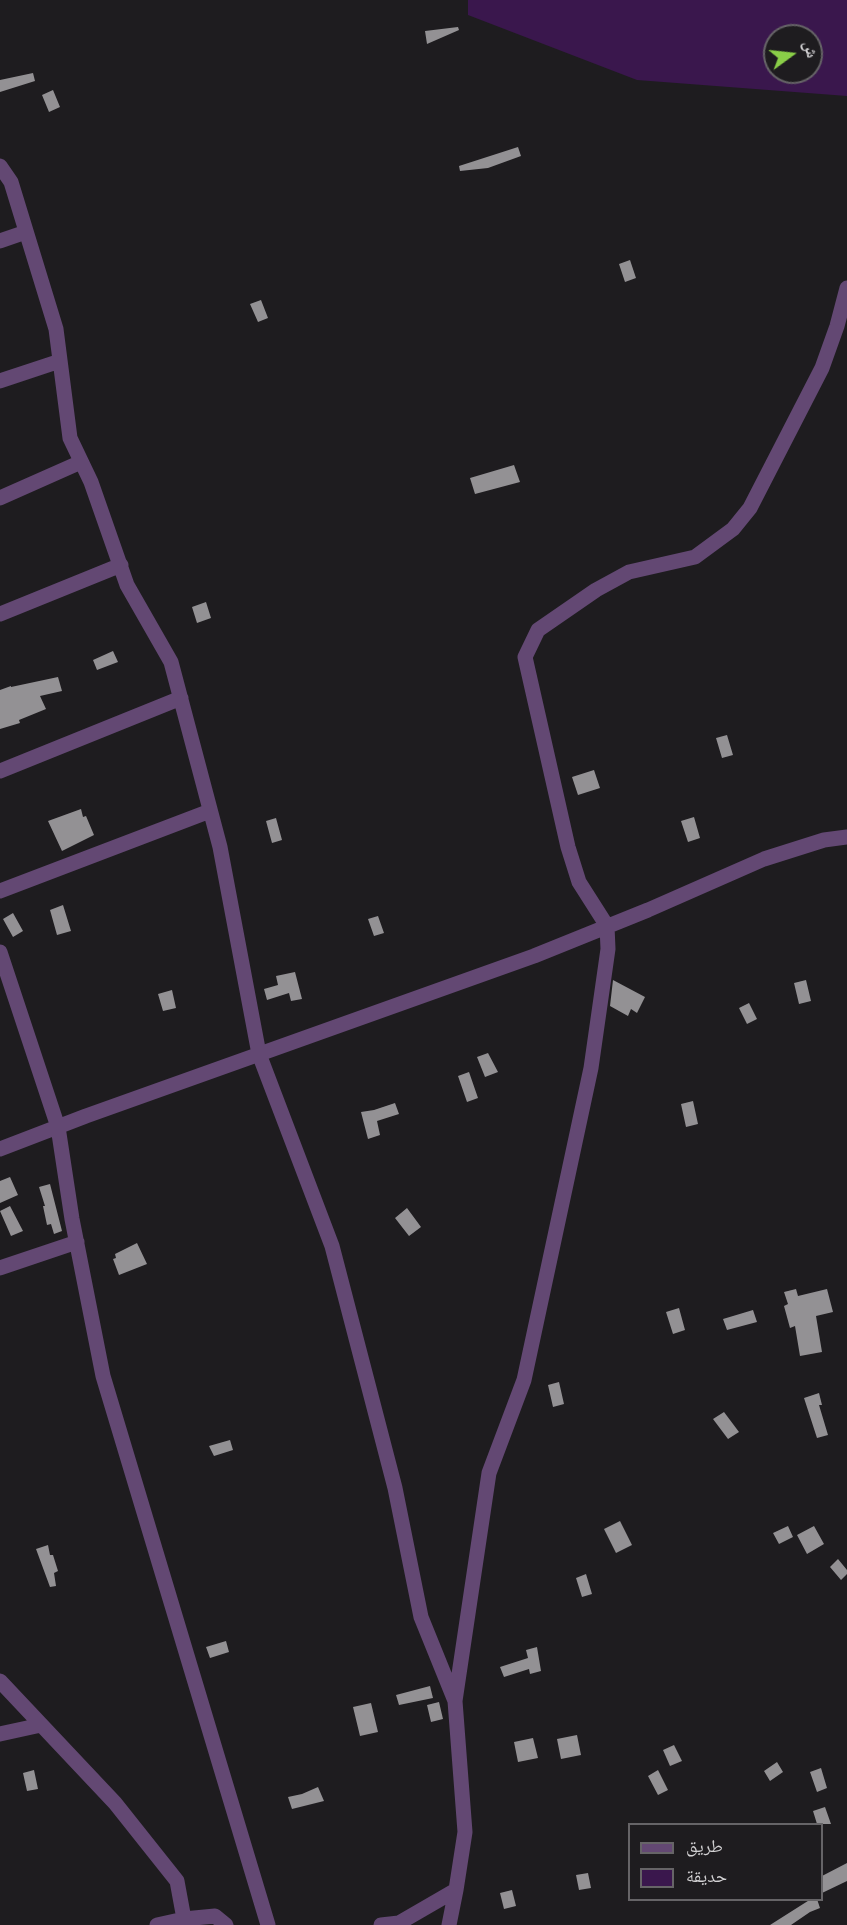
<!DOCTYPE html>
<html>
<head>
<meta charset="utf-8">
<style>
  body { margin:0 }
  #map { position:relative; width:847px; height:1925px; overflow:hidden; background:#1e1c1f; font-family:Georgia,"Noto Naskh Arabic",serif }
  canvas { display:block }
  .legend { position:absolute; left:628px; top:1823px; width:195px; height:78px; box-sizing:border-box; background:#1e1c1f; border:2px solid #666467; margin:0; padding:8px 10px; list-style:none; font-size:18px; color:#d2d1d3 }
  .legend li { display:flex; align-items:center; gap:12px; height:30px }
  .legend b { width:30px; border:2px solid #666467 }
  .north { position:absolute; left:763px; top:24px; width:60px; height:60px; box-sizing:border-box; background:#1e1c1f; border:2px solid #666467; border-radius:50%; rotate:75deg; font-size:16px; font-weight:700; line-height:24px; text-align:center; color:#d2d1d3 }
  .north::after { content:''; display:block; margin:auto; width:21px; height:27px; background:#8ace48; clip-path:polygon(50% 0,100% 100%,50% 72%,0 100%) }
</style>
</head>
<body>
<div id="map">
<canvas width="847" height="1925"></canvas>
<ul class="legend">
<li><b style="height:8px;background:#634873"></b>طريق</li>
<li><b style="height:16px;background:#3a174d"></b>حديقة</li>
</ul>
<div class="north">ش</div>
</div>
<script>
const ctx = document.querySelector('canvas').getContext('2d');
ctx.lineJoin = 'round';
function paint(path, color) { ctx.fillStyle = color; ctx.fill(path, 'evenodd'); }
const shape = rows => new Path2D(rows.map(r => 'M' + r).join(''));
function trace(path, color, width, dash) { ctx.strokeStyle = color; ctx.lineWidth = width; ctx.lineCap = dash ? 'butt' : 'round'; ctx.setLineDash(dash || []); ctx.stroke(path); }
paint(shape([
  [468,0,847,0,847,96,637,80,468,15],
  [775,36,811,36,811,72,775,72]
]), '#3a174d');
paint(shape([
  [458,27,459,30,427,44,425,31],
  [33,73,35,81,0,92,0,80],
  [53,90,60,107,49,112,42,95],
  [518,147,521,156,488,168,460,171,459,166],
  [630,260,636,278,625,282,619,264],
  [261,300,268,318,258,322,250,304],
  [514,465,520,482,475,494,470,478],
  [206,602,211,618,197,623,192,607],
  [113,651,118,662,97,670,93,660],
  [58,677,62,691,40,696,46,709,19,720,20,723,0,729,0,690,11,686,11,687],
  [727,735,733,755,722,758,716,738],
  [594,770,600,788,578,795,572,777],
  [81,809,83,817,86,816,94,835,62,851,48,821],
  [694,817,700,838,688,842,681,821],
  [276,818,282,840,272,843,266,821],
  [63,905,71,931,57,935,50,910],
  [13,913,23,931,13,937,3,919],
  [378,916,384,933,374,936,368,919],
  [295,972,302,999,291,1001,289,993,267,1000,264,989,278,985,276,976],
  [613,980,645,997,637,1013,631,1009,628,1016,610,1006],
  [806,980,811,1001,799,1004,794,983],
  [172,990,176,1008,163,1011,158,994],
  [749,1003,757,1019,747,1024,739,1008],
  [488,1053,498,1072,485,1077,477,1057],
  [469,1072,478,1098,467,1102,458,1076],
  [693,1101,698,1124,686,1127,681,1104],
  [395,1103,399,1114,377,1121,380,1135,368,1139,361,1112,374,1110],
  [10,1177,18,1195,0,1203,0,1181],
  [50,1184,62,1231,54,1234,51,1224,47,1225,43,1206,45,1206,39,1187],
  [10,1206,23,1231,11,1236,0,1211],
  [407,1208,421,1227,409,1236,395,1218],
  [137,1243,147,1264,119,1275,113,1259,116,1258,115,1254],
  [796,1289,798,1296,827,1289,833,1312,816,1316,822,1352,800,1356,795,1326,790,1328,784,1306,788,1304,784,1292],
  [679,1308,685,1330,673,1334,666,1312],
  [753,1310,757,1322,727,1330,723,1319],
  [559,1382,564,1404,553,1407,548,1385],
  [819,1393,822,1405,819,1405,828,1435,817,1438,804,1398],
  [724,1412,739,1432,728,1439,713,1419],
  [230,1440,233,1450,214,1456,209,1446],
  [620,1521,632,1545,616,1553,604,1529],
  [788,1526,793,1537,779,1544,773,1533],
  [814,1526,824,1544,807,1554,797,1535],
  [48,1545,50,1555,53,1555,58,1571,54,1573,56,1586,50,1587,36,1549],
  [838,1559,847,1570,847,1574,841,1580,830,1567],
  [586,1574,592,1594,582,1597,576,1578],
  [226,1641,229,1652,210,1658,206,1647],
  [537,1647,541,1671,530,1674,529,1669,504,1677,500,1667,528,1658,526,1650],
  [430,1686,433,1698,399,1705,396,1695],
  [439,1702,443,1719,431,1722,427,1705],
  [371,1703,378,1732,360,1736,353,1707],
  [577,1735,581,1755,561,1759,557,1739],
  [533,1738,538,1758,518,1762,514,1742],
  [674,1745,682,1761,670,1766,663,1750],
  [777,1762,783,1772,770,1781,764,1771],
  [821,1768,827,1788,817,1792,810,1772],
  [34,1770,38,1789,27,1791,23,1773],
  [658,1770,668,1790,658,1795,648,1776],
  [318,1787,324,1801,292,1809,288,1797,302,1794],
  [825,1807,831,1824,817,1824,813,1811],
  [847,1863,847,1881,822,1893,822,1876],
  [588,1873,591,1888,579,1890,576,1875],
  [512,1890,516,1906,504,1909,500,1893],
  [811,1899,817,1899,820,1908,810,1912,791,1925,770,1925]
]), '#939194');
trace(shape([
  [0,166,11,182,56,329,70,438,91,482,127,585,171,662,220,847,259,1054,332,1246,395,1488,421,1617,455,1701,465,1832,456,1890,399,1923,381,1925],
  [0,241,26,232],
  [0,381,60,361],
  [0,498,81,462],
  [0,614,121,565],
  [0,771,181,698],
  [0,891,210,811],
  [0,952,58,1127,72,1219,103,1376,268,1925],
  [0,1149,86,1116,534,956,648,910,764,859,824,840,847,837],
  [0,1268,77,1242],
  [0,1681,115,1803,177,1881,184,1919],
  [455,1701,489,1473,524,1380,591,1068,608,949,607,926,579,882,568,847,525,657,538,630,596,590,629,572,695,557,733,529,750,508,822,368,837,326,847,288],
  [0,1734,41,1725],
  [157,1925,184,1919,215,1916,226,1925],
  [449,1925,456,1890]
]), '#634873', 15);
</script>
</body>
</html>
